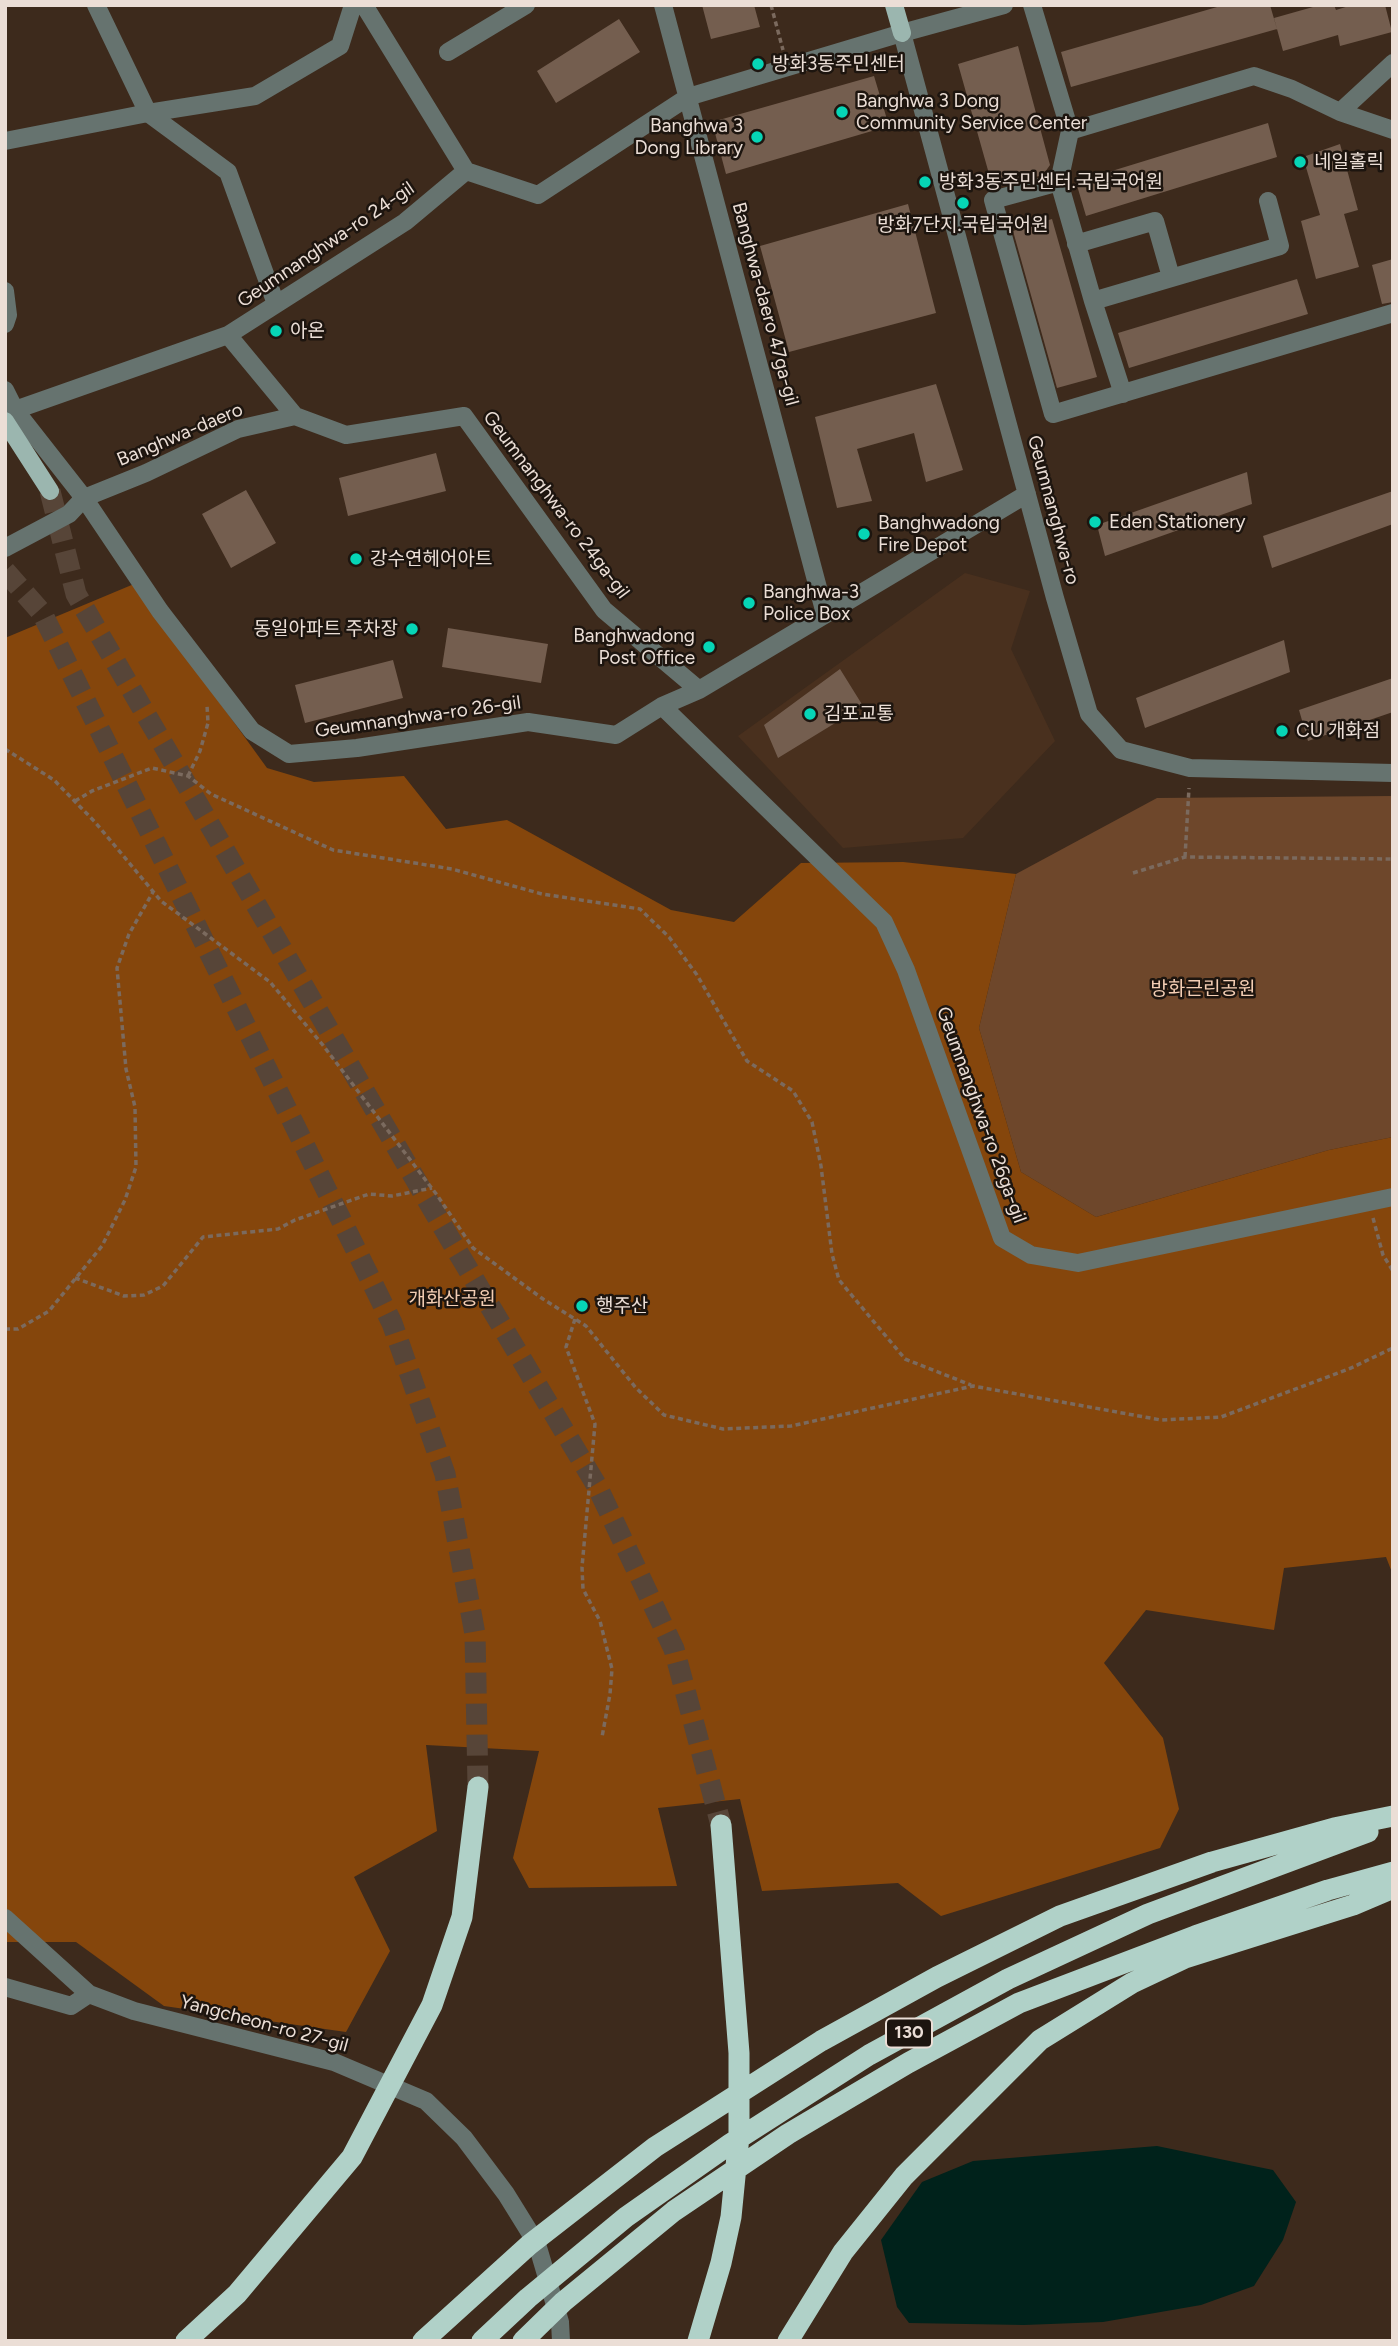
<!DOCTYPE html>
<html>
<head>
<meta charset="utf-8">
<style>
  body { margin:0 }
  #map { position:relative; width:1398px; height:2346px; overflow:hidden; background:#3d2a1c; font-family:Figtree,sans-serif }
  canvas { display:block }
  .frame { position:absolute; inset:0; border:7px solid #ebded6; pointer-events:none }
</style>
</head>
<body>
<div id="map">
<canvas width="1398" height="2346"></canvas>
<div class="frame"></div>
</div>
<script>
const ctx = document.querySelector('canvas').getContext('2d');
ctx.lineJoin = 'round';
function paint(path, color) { ctx.fillStyle = color; ctx.fill(path, 'evenodd'); }
const shape = rows => new Path2D(rows.map(r => 'M' + r).join(''));
function trace(path, color, width, dash) { ctx.strokeStyle = color; ctx.lineWidth = width; ctx.lineCap = dash ? 'butt' : 'round'; ctx.setLineDash(dash || []); ctx.stroke(path); }
function write(font, color, halo, rows, align = 'center') {
  ctx.font = font + ' Figtree,"Noto Sans KR",sans-serif'; ctx.lineWidth = 5; ctx.setLineDash([]); ctx.textBaseline = 'middle'; ctx.strokeStyle = halo; ctx.fillStyle = color; for (const [text, x, y, turn = 0] of rows) {
    ctx.save(); ctx.translate(x, y); ctx.rotate((+turn || 0) * Math.PI / 180); ctx.textAlign = isNaN(turn) ? turn : align; if (halo) ctx.strokeText(text, 0, 0); ctx.fillText(text, 0, 0); ctx.restore();
  }
}
paint(shape([
  [965,573,1030,591,1011,649,1055,741,963,838,843,848,738,736]
]), '#49301e');
paint(shape([
  [1393,796,1393,1137,1329,1150,1096,1217,1021,1172,979,1028,1016,874,1157,798]
]), '#6e472b');
paint(shape([
  [134,584,267,768,314,782,404,776,446,829,507,820,671,910,734,922,801,863,903,862,1016,874,979,1028,1021,1172,1096,1217,1329,1150,1393,1137,1393,1575,1386,1557,1284,1568,1274,1630,1146,1610,1104,1663,1163,1738,1179,1809,1160,1848,941,1916,898,1883,762,1891,740,1799,658,1808,677,1886,529,1888,513,1858,539,1751,426,1745,437,1831,354,1877,390,1951,346,2032,164,2006,76,1942,5,1942,5,638]
]), '#85460c');
paint(shape([
  [1157,2146,1273,2170,1296,2202,1283,2240,1254,2286,1201,2305,1103,2322,1024,2325,909,2323,897,2307,881,2240,922,2182,973,2161]
]), '#00221b');
paint(shape([
  [702,5,754,5,760,27,711,39],
  [1224,5,1270,5,1277,29,1071,87,1061,52],
  [1320,5,1334,5,1336,10,1352,5,1385,5,1392,32,1340,46,1338,35,1283,51,1274,18],
  [619,19,640,52,556,103,537,71],
  [1018,46,1050,165,1043,175,993,188,958,64],
  [874,76,889,126,726,174,712,122],
  [1268,123,1277,157,1086,216,1076,182],
  [1340,144,1358,210,1344,214,1359,267,1316,279,1301,221,1320,215,1303,157],
  [908,204,936,313,789,352,760,246],
  [1052,219,1097,377,1057,388,1013,231],
  [1393,259,1393,302,1382,304,1372,265],
  [1297,279,1308,314,1129,368,1118,333],
  [936,384,963,470,926,482,914,433,857,449,872,501,837,508,815,417],
  [436,453,446,491,348,516,339,478],
  [1247,472,1252,504,1105,556,1097,525],
  [246,490,276,543,231,568,202,514],
  [1393,491,1393,524,1272,568,1263,536],
  [448,628,548,644,541,683,442,667],
  [1284,640,1290,672,1145,728,1136,698],
  [393,660,403,698,305,723,295,685],
  [840,669,863,706,778,758,764,725],
  [1393,678,1393,712,1308,741,1299,710]
]), '#745e4f');
trace(shape([
  [50,491,76,594,450,1239,597,1486,674,1649,721,1825],
  [5,571,42,613,392,1323,445,1474,475,1634,478,1787]
]), '#574538', 21, [21, 10]);
trace(shape([
  [771,5,783,50],
  [5,749,54,780,95,822,161,901,270,982,322,1044,437,1195,473,1248,543,1299,586,1326,636,1388,664,1415,723,1429,791,1426,973,1386,1161,1420,1221,1417,1351,1368,1393,1348],
  [188,776,200,751,208,723,207,705],
  [75,801,92,791,152,768,188,776,211,794,333,850,452,869,542,894,640,909,669,937,697,975,747,1061,793,1091,812,1122,821,1166,832,1254,839,1280,905,1359,971,1385],
  [1185,857,1189,788],
  [1133,873,1185,857,1393,859],
  [1373,1218,1383,1255,1393,1271],
  [75,1278,124,1296,144,1295,163,1286,203,1237,278,1229,295,1220,369,1194,392,1196,432,1188],
  [575,1319,566,1347,595,1424,582,1567,583,1589,600,1621,612,1669,610,1694,602,1737],
  [5,1329,18,1329,49,1311,102,1246,125,1200,136,1167,135,1107,126,1069,117,968,129,934,153,892]
]), '#7b6a5e', 3.5, [5, 3.5]);
trace(shape([
  [96,5,148,113,228,172,276,304],
  [364,5,466,171],
  [663,5,825,614],
  [1032,5,1070,131,1254,76,1292,89,1340,112,1393,130],
  [902,33,1055,598,1089,714,1121,750,1190,768,1393,773],
  [448,52,526,5],
  [1340,112,1393,63],
  [1070,131,1059,182,993,200,1053,414,1393,313],
  [5,141,148,113,255,96,340,46,353,5],
  [466,171,538,195,688,97,902,33,1004,5],
  [1059,182,1093,301,1123,394],
  [1076,244,1155,221,1171,277],
  [5,291,8,315,5,324],
  [1093,301,1280,246,1268,201],
  [228,335,295,416,346,435,464,416,604,610,699,690],
  [5,390,15,410,84,498,69,514,5,548],
  [15,410,228,335,405,222,466,171],
  [295,416,238,429,146,473,84,498,160,611,252,731,289,754,357,748,528,722,616,735,662,706,699,690,1027,494],
  [662,706,884,922,906,970,1002,1238,1031,1255,1078,1263,1393,1197],
  [5,1918,89,1994,134,2011,334,2062,426,2101,464,2138,506,2194,537,2244,560,2322,561,2341],
  [5,1987,71,2006,89,1994]
]), '#66736f', 18);
trace(shape([
  [894,5,902,33],
  [5,421,50,491]
]), '#9bb6af', 18);
trace(shape([
  [186,2341,237,2294,352,2157,432,2005,462,1917,478,1787],
  [423,2341,529,2245,655,2147,821,2041,937,1977,1060,1916,1212,1862,1334,1828,1393,1816],
  [482,2341,528,2298,626,2217,730,2144,869,2055,1008,1979,1148,1914,1368,1832],
  [523,2341,563,2302,674,2211,788,2134,908,2063,1019,2003,1195,1936,1328,1890,1393,1872],
  [698,2341,721,2263,731,2217,739,2136,739,2053,721,1825],
  [788,2341,843,2252,904,2176,1040,2040,1132,1983,1185,1958,1353,1905,1393,1888]
]), '#b0d1c8', 21);
for (const [x, y, r, color] of [
  [758,64,7,"#06d5b6"],
  [842,112,7,"#06d5b6"],
  [757,137,7,"#06d5b6"],
  [1300,162,7,"#06d5b6"],
  [925,182,7,"#06d5b6"],
  [963,203,7,"#06d5b6"],
  [276,331,7,"#06d5b6"],
  [1095,522,7,"#06d5b6"],
  [864,534,7,"#06d5b6"],
  [356,559,7,"#06d5b6"],
  [749,603,7,"#06d5b6"],
  [412,629,7,"#06d5b6"],
  [709,647,7,"#06d5b6"],
  [810,714,7,"#06d5b6"],
  [1282,731,7,"#06d5b6"],
  [582,1306,7,"#06d5b6"]
]) { const dot = new Path2D(); dot.arc(x, y, r, 0, 2 * Math.PI); ctx.fillStyle = color; ctx.fill(dot); trace(dot, '#1d150f', 2.5); }
for (const [x, y, w] of [
  [909,2033,46]
]) { const box = new Path2D(); box.roundRect(x - w / 2, y - 14.5, w, 29, 5); ctx.fillStyle = '#1d150f'; ctx.fill(box); trace(box, '#ebded6', 2); }
write('bold 18px', '#ebded6', null, [
  ["130",909,2033]
]);
write('19px', '#ebded6', '#1d150f', [
  ["방화3동주민센터",772,64],
  ["Banghwa 3 Dong",856,101],
  ["Community Service Center",856,123],
  ["Banghwa 3",743,126,"right"],
  ["Dong Library",743,148,"right"],
  ["네일홀릭",1314,162],
  ["방화3동주민센터.국립국어원",939,182],
  ["방화7단지.국립국어원",963,225,"center"],
  ["아온",290,331],
  ["Eden Stationery",1109,522],
  ["Banghwadong",878,523],
  ["Fire Depot",878,545],
  ["강수연헤어아트",370,559],
  ["Banghwa-3",763,592],
  ["Police Box",763,614],
  ["동일아파트 주차장",398,629,"right"],
  ["Banghwadong",695,636,"right"],
  ["Post Office",695,658,"right"],
  ["김포교통",824,714],
  ["CU 개화점",1296,731],
  ["행주산",596,1306]
], 'left');
write('19px', '#ebded6', '#1d150f', [
  ["Geumnanghwa-ro 24-gil",326,245,-34],
  ["Banghwa-daero 47ga-gil",765,304,75],
  ["Banghwa-daero",180,435,-23],
  ["Geumnanghwa-ro 24ga-gil",556,505,53],
  ["Geumnanghwa-ro",1053,510,75],
  ["Geumnanghwa-ro 26-gil",418,717,-8],
  ["Geumnanghwa-ro 26ga-gil",981,1115,70],
  ["Yangcheon-ro 27-gil",264,2024,15]
]);
write('19px', '#f4ceb4', '#1d150f', [
  ["방화근린공원",1203,989],
  ["개화산공원",452,1299]
]);
</script>
</body>
</html>
